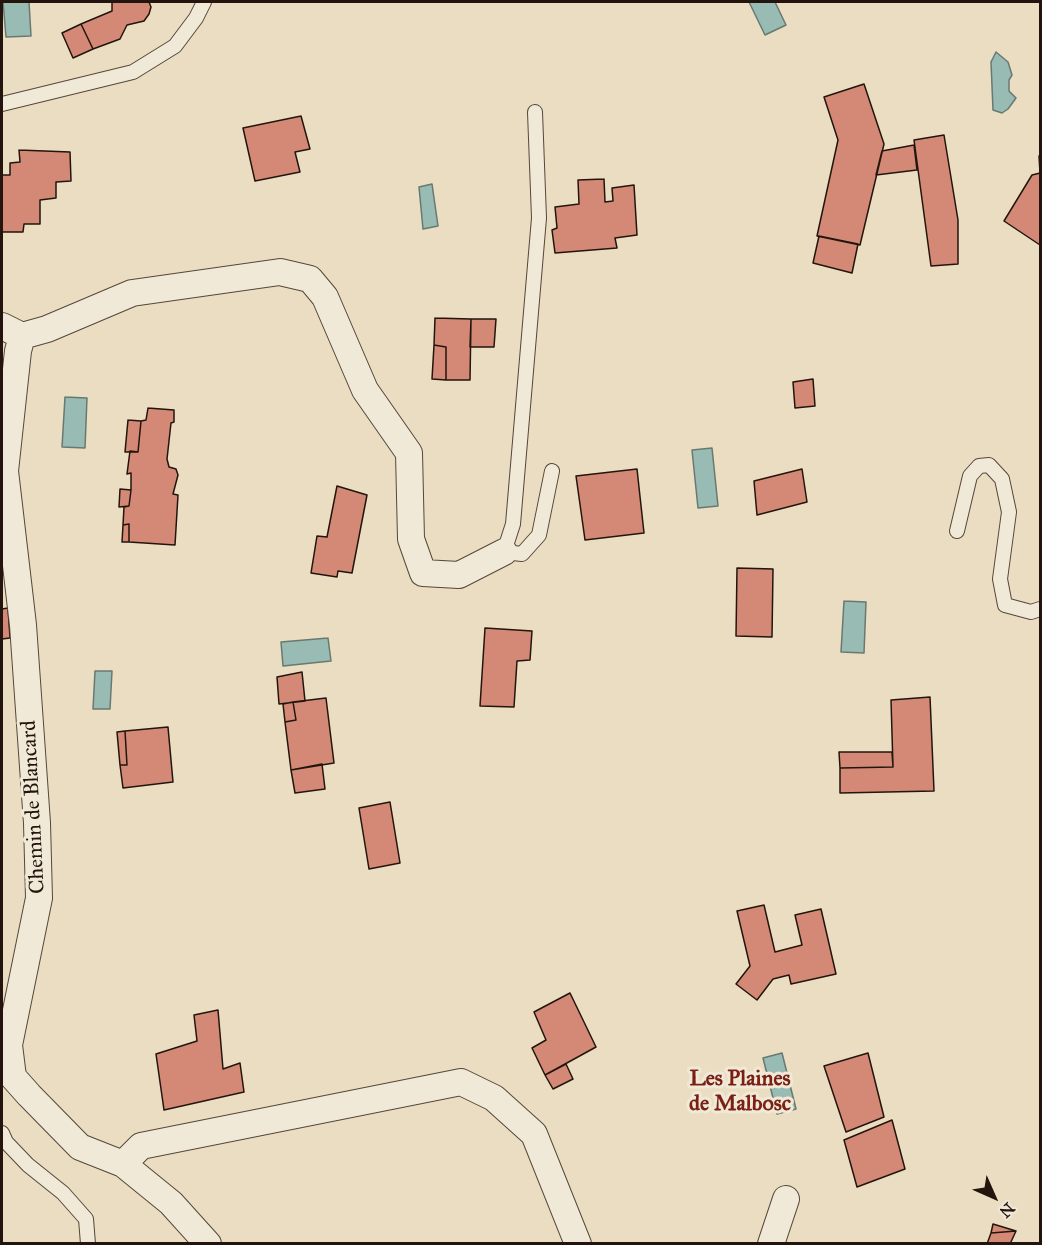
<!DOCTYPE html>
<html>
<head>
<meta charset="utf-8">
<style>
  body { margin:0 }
  #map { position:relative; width:1042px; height:1245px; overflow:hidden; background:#eaddc1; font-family:"IM FELL Great Primer",serif }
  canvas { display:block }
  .frame { position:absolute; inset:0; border:3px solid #23150d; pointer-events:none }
  .north { position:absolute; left:964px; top:1167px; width:60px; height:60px; -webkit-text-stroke:4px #f1e9d7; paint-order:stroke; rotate:135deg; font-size:16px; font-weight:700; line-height:24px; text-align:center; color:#23150d }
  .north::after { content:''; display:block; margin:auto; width:21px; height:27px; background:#23150d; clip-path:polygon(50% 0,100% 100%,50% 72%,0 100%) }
</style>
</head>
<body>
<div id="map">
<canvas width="1042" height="1245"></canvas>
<div class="frame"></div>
<div class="north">N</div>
</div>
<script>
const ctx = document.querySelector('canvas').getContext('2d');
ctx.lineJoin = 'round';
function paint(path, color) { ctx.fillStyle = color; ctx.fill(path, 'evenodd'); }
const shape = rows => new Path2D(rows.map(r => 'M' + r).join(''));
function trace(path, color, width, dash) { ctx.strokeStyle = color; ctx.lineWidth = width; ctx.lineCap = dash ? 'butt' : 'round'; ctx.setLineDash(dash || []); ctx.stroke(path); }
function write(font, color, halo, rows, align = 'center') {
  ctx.font = font + ' "IM FELL Great Primer",serif'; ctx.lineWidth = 6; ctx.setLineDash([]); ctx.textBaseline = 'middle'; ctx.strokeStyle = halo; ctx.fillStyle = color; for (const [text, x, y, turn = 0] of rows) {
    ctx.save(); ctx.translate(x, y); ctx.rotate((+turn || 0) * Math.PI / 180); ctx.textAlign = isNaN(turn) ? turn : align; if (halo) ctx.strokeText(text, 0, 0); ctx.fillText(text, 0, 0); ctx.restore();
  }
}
const water = shape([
  [3,2,29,2,31,36,6,37,3,2],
  [749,2,775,2,786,25,765,35,749,2],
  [996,52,1008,62,1012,75,1009,80,1009,91,1016,98,1008,109,1002,113,993,110,991,62,996,52],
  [432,184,438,226,423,229,419,187,432,184],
  [65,397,87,398,85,448,62,447,65,397],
  [712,448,718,506,698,508,692,450,712,448],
  [844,601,866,602,864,653,841,652,844,601],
  [328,638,331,661,283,666,281,642,328,638],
  [95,671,112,671,110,709,93,709,95,671],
  [782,1053,796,1109,777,1114,763,1058,782,1053]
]);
paint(water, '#98bbb4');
trace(water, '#697971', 1.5);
const building = shape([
  [112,2,149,2,151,7,149,14,144,21,127,25,120,39,93,49,81,24,112,11,112,2],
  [81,24,93,49,73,58,62,33,81,24],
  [864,84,884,144,860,245,817,236,838,140,824,97,864,84],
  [301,116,310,149,295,152,300,172,255,181,243,128,301,116],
  [944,135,958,220,958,264,931,266,914,140,944,135],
  [914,145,917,170,876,175,882,151,914,145],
  [19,150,70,152,71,181,56,182,56,198,40,200,40,224,24,224,23,232,2,232,2,175,10,175,10,163,20,162,19,150],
  [1039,156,1040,156,1040,245,1004,221,1032,175,1040,173,1039,156],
  [604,179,605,202,613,201,612,188,634,185,637,235,615,238,617,248,555,253,552,230,557,228,555,207,579,204,578,180,604,179],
  [819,236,858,244,852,273,813,263,819,236],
  [435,318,471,319,470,380,446,380,446,347,434,345,435,318],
  [471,319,496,319,494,347,470,347,471,319],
  [434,345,446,347,446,380,432,379,434,345],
  [813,379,815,406,795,408,793,382,813,379],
  [148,408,174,410,174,422,171,423,167,459,169,467,176,469,178,475,173,494,178,495,175,545,129,542,129,524,123,525,124,507,129,506,131,490,131,473,127,474,130,451,138,452,141,421,146,420,148,408],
  [128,420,141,421,138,452,125,452,128,420],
  [637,469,644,533,585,540,576,476,637,469],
  [802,469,807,502,757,515,754,481,802,469],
  [337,486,367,495,352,573,338,571,337,577,311,573,317,536,327,537,337,486],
  [120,489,131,490,129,506,119,507,120,489],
  [129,524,129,542,122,542,123,525,129,524],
  [737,568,773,569,772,637,736,636,737,568],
  [8,608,10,638,2,639,2,609,8,608],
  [485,628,532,631,530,660,517,661,514,707,480,706,485,628],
  [302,672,305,701,279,704,277,677,302,672],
  [930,697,934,791,840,793,840,768,893,767,891,700,930,697],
  [326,698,334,763,291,770,285,722,296,720,293,702,326,698],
  [293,702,296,720,285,722,283,704,293,702],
  [168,727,173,782,123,788,120,765,127,765,125,731,168,727],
  [125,731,127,765,120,765,117,732,125,731],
  [839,752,892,752,893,767,840,768,839,752],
  [322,764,325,789,295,793,291,770,322,764],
  [390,802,400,863,369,869,359,808,390,802],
  [764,905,775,952,802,945,795,915,821,909,836,974,791,984,789,975,773,979,757,1000,736,984,750,966,737,911,764,905],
  [570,993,596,1047,545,1075,532,1048,546,1040,534,1012,570,993],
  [218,1010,223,1069,240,1063,244,1092,164,1110,156,1054,197,1041,194,1015,218,1010],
  [868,1053,884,1117,846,1132,824,1066,868,1053],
  [566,1064,573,1079,553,1089,545,1075,566,1064],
  [892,1120,905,1169,857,1187,844,1140,892,1120],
  [993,1224,1016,1231,991,1233,993,1224],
  [1016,1231,1010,1244,987,1244,991,1233,1016,1231]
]);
paint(building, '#d38975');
trace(building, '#23150d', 1.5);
const service = shape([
  [2,104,133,72,175,46,196,18,204,2],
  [535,112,539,218,513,524,504,552,522,554,539,535,552,471],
  [957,531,970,476,979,466,989,465,1002,479,1009,512,1000,579,1005,605,1031,612,1040,609],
  [2,1133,6,1142,28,1165,63,1193,86,1219,88,1244]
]);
const minor = shape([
  [2,326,22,336,18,351,5,471,23,625,37,823,39,898,9,1045,13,1077,29,1095,80,1147,123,1164,171,1203,208,1244],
  [22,336,47,329,132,293,280,272,310,279,325,297,365,390,409,453,411,539,423,573,459,575,504,552],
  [123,1164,141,1146,461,1082,494,1098,534,1134,578,1244],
  [771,1244,786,1199]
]);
trace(service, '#55473a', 16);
trace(minor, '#55473a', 28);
trace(service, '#f1e9d7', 14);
trace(minor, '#f1e9d7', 26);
write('21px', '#23150d', '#f1e9d7', [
  ["Chemin de Blancard",34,807,-93]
]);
write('bold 22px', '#7a1f14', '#f1e9d7', [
  ["Les Plaines",740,1080],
  ["de Malbosc",740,1105]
]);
</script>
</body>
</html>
